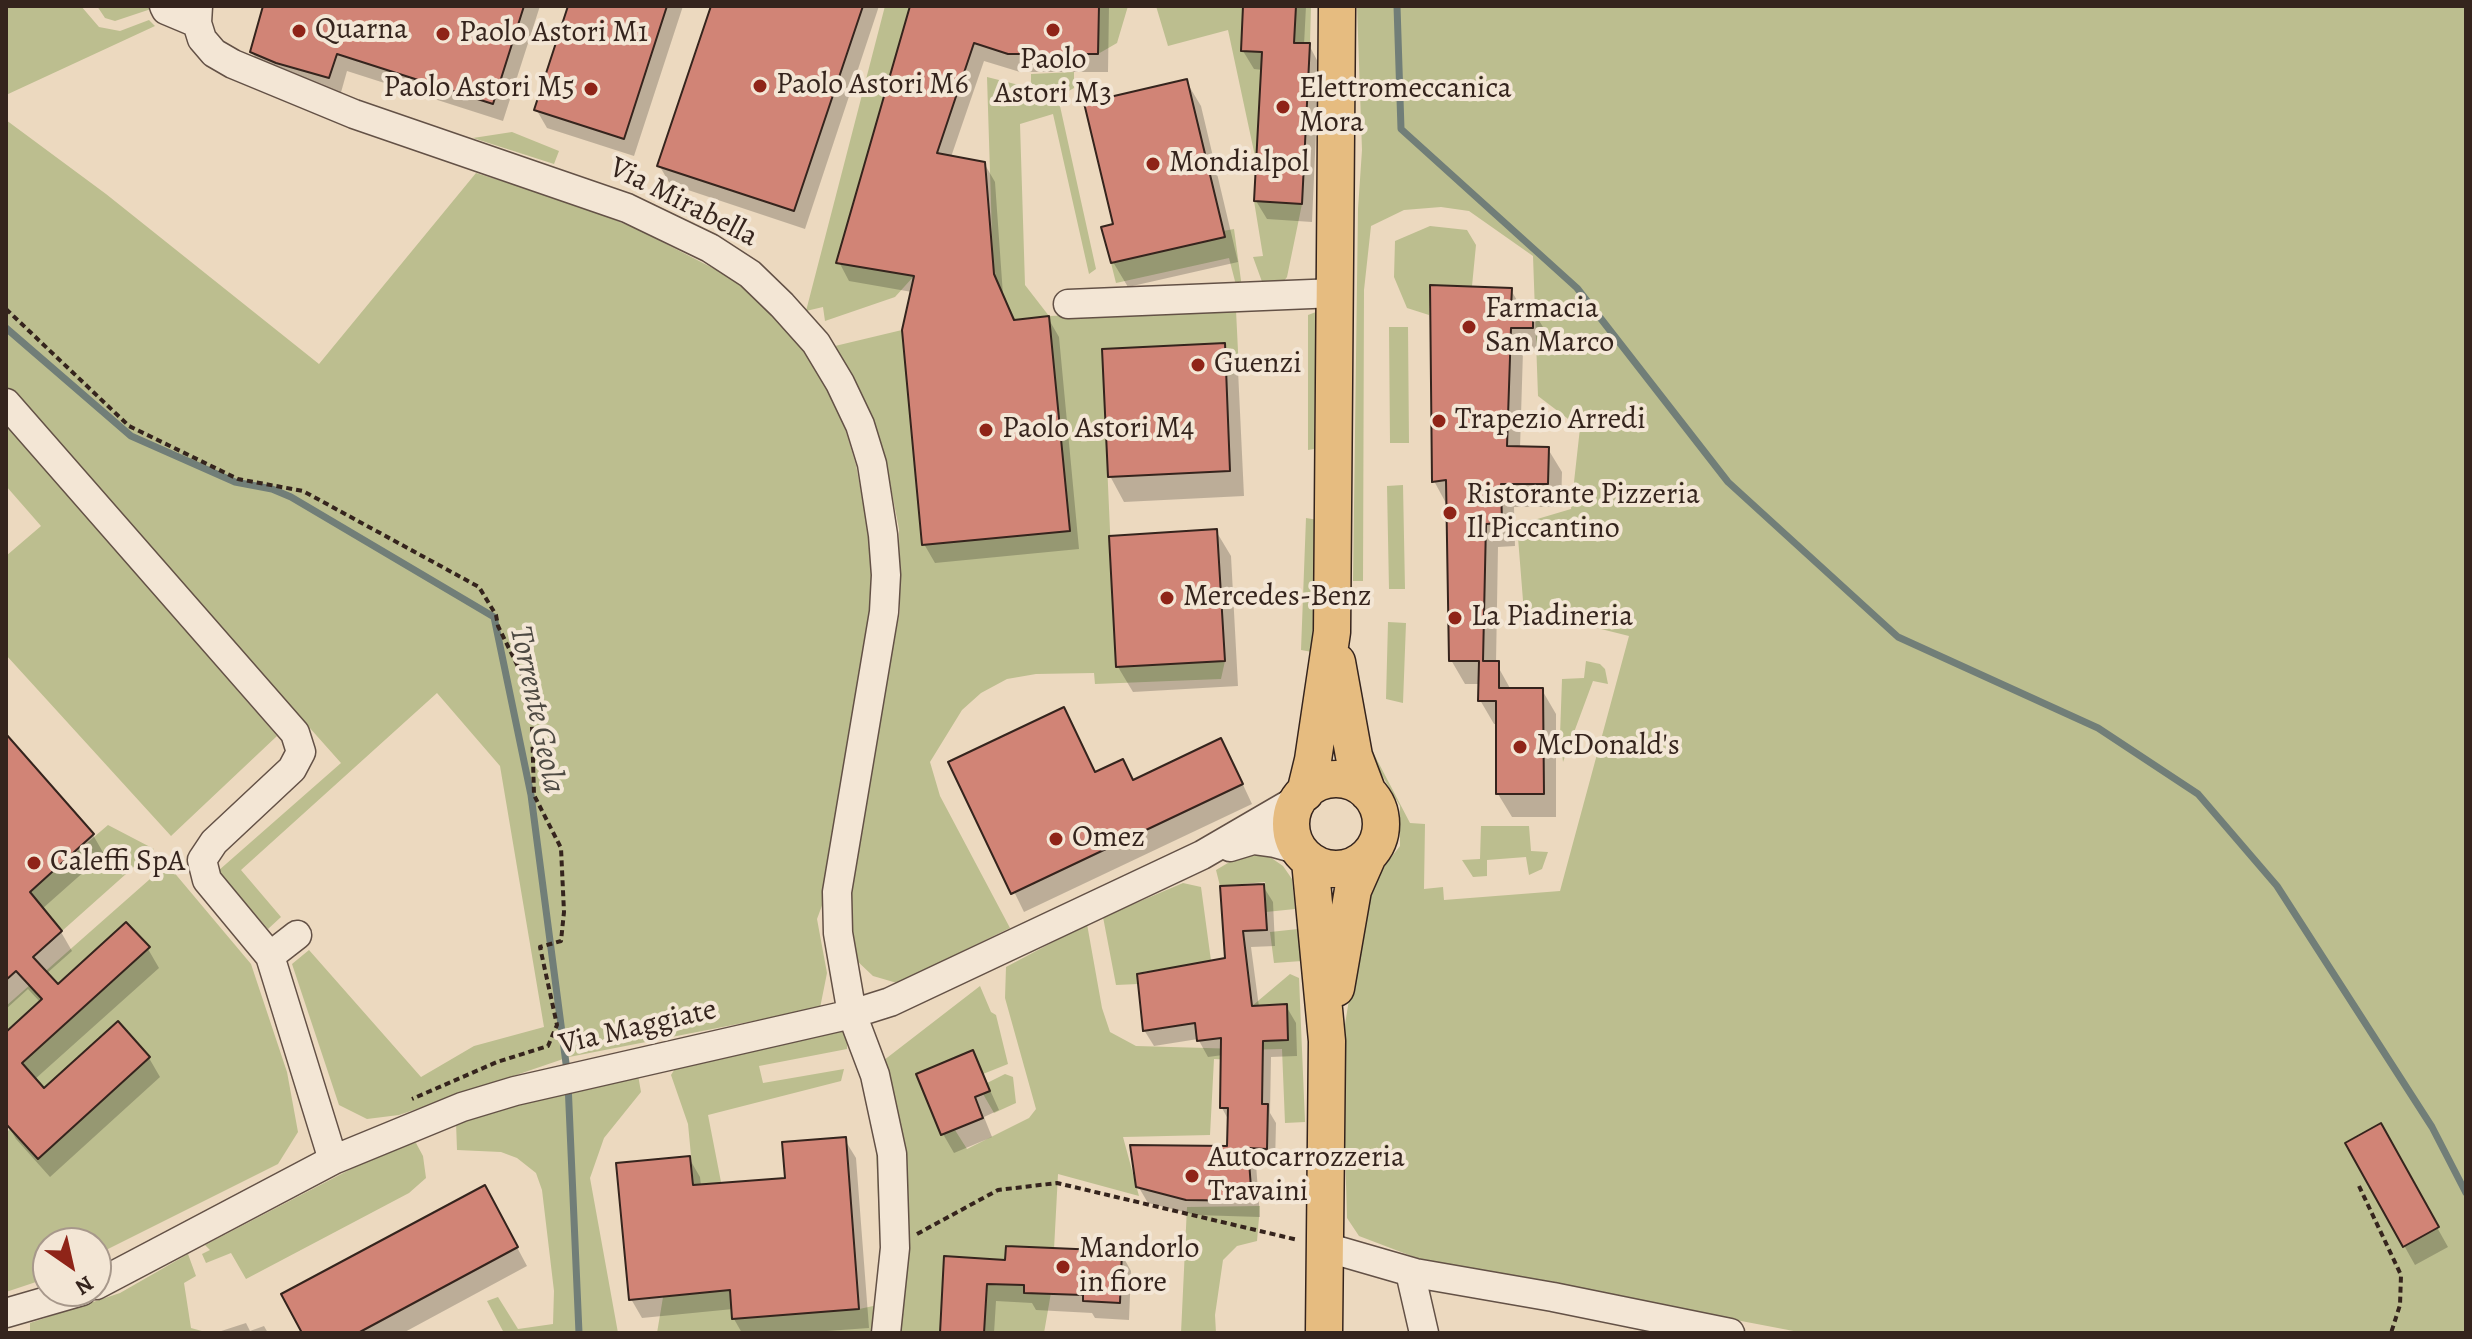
<!DOCTYPE html>
<html>
<head>
<meta charset="utf-8">
<style>
  body { margin:0 }
  #map { position:relative; width:2472px; height:1339px; overflow:hidden; background:#ecd9bf; font-family:Alegreya,serif }
  canvas { display:block }
  .frame { position:absolute; inset:0; border:8px solid #35241d; pointer-events:none }
  .north { position:absolute; left:32px; top:1227px; width:80px; height:80px; box-sizing:border-box; background:#f3e6d5; border:2px solid #a7988b; border-radius:50%; rotate:146deg; font-size:22px; font-weight:700; line-height:32px; text-align:center; color:#35241d }
  .north::after { content:''; display:block; margin:auto; width:28px; height:36px; background:#8f2418; clip-path:polygon(50% 0,100% 100%,50% 72%,0 100%) }
</style>
</head>
<body>
<div id="map">
<canvas width="2472" height="1339"></canvas>
<div class="frame"></div>
<div class="north">N</div>
</div>
<script>
const ctx = document.querySelector('canvas').getContext('2d');
ctx.lineJoin = 'round';
function paint(path, color) { ctx.fillStyle = color; ctx.fill(path, 'evenodd'); }
const shape = rows => new Path2D(rows.map(r => 'M' + r).join(''));
function trace(path, color, width, dash) { ctx.strokeStyle = color; ctx.lineWidth = width; ctx.lineCap = dash ? 'butt' : 'round'; ctx.setLineDash(dash || []); ctx.stroke(path); }
function write(font, color, halo, rows, align = 'center') {
  ctx.font = font + ' Alegreya,serif'; ctx.lineWidth = 8; ctx.setLineDash([]); ctx.textBaseline = 'middle'; ctx.strokeStyle = halo; ctx.fillStyle = color; for (const [text, x, y, turn = 0] of rows) {
    ctx.save(); ctx.translate(x, y); ctx.rotate((+turn || 0) * Math.PI / 180); ctx.textAlign = isNaN(turn) ? turn : align; if (halo) ctx.strokeText(text, 0, 0); ctx.fillText(text, 0, 0); ctx.restore();
  }
}
paint(shape([
  [6,6,81,6,99,27,120,31,149,20,155,26,6,95],
  [97,6,153,6,154,8,115,21,105,18],
  [885,6,910,6,914,276,895,297,825,321,823,307,806,311],
  [1100,6,1128,6,1117,43,1098,54],
  [1156,6,1243,6,1241,51,1262,52,1256,161,1228,30,1168,46],
  [1296,6,1311,6,1310,43,1294,43],
  [1357,6,2466,6,2466,1333,1804,1333,1422,1260,1359,1236,1347,1218,1342,1043,1367,888,1400,846,1400,806,1373,760,1364,735,1410,823,1425,824,1424,889,1443,887,1444,900,1560,891,1629,636,1597,628,1575,627,1524,613,1517,525,1571,509,1580,428,1538,396,1533,256,1469,211,1441,207,1404,210,1371,226,1364,290,1363,581,1353,581,1358,209,1362,150],
  [1074,72,1074,88,1058,97,1096,269,1089,274,1053,114,1020,124,1025,285,1049,316,1236,310,1239,372,1226,377,1224,343,1102,349,1116,667,1225,661,1221,679,1095,684,1094,673,1036,674,1007,679,981,693,962,710,930,762,940,796,1010,928,897,983,873,976,855,959,848,925,851,880,887,670,900,612,899,529,885,458,865,402,835,346,902,330,994,299,987,77,1031,88,1031,74],
  [6,120,106,194,319,364,476,173,576,204,637,229,736,280,772,308,802,343,825,383,843,422,856,465,869,534,872,586,844,846,817,919,827,973,820,1008,569,1057,399,1115,367,1119,339,1105,292,964,309,950,421,1077,474,1046,544,1027,500,766,437,693,241,870,281,917,268,929,218,871,341,763,6,387],
  [512,132,559,151,554,164,473,138],
  [1254,201,1302,204,1287,277,1284,281,1265,290,1253,257,1263,256],
  [1430,226,1467,230,1476,245,1472,286,1431,285,1429,315,1407,308,1394,277,1395,241],
  [1234,229,1242,288,1237,289,1229,258,1116,283,1111,263,1224,237,1223,231],
  [1316,312,1314,449,1308,450,1308,315],
  [1389,327,1408,327,1409,443,1390,443],
  [6,424,277,736,171,836,6,655,6,556,41,526,6,486],
  [1403,485,1405,589,1389,589,1387,486],
  [1306,518,1318,520,1312,652,1301,650],
  [1388,622,1406,623,1403,703,1386,699],
  [1586,661,1600,664,1605,669,1608,684,1593,681,1563,762,1560,736,1562,679,1584,678],
  [108,825,154,849,62,931,30,892],
  [1481,826,1529,826,1531,851,1548,852,1542,869,1529,875,1526,857,1487,860,1487,876,1473,877,1462,860,1480,859],
  [1251,855,1270,857,1283,866,1292,879,1295,909,1266,912,1265,882,1220,886,1216,870,1233,860],
  [167,864,251,964,287,1072,298,1132,278,1164,96,1255,96,1243,48,1243,48,1278,6,1292,6,1133,10,1129,6,1124,6,1006],
  [1183,883,1201,887,1217,1005,1181,966,1137,973,1138,984,1116,985,1103,917],
  [1087,924,1102,1008,1110,1032,1136,1046,1241,1049,1244,1042,1288,1040,1287,1005,1252,1006,1290,974,1299,978,1305,1122,1285,1123,1282,1049,1244,1050,1252,1061,1214,1059,1210,1135,1123,1137,1139,1196,1058,1174,1052,1287,1044,1333,895,1333,879,1064,980,986,991,1012,996,1015,1008,1064,983,1074,973,1050,916,1074,941,1135,955,1130,967,1149,1029,1118,1036,1109,1005,998,1006,967],
  [1298,929,1302,961,1274,963,1270,932],
  [843,1028,847,1036,847,1049,759,1066,763,1083,844,1069,841,1081,708,1115,721,1182,732,1319,859,1309,878,1305,880,1246,876,1151,877,1127,886,1153,880,1333,657,1333,663,1297,704,1292,688,1124,671,1075,678,1064],
  [1005,1074,1013,1077,1016,1103,994,1113,983,1094,990,1091,987,1083],
  [638,1075,641,1092,604,1138,590,1178,618,1333,504,1333,487,1301,498,1297,518,1329,553,1324,554,1291,542,1190,536,1173,517,1158,501,1152,457,1150,456,1122,529,1099],
  [416,1143,423,1156,426,1178,409,1193,246,1279,231,1253,206,1263,202,1254,210,1250,205,1245,374,1157,407,1144],
  [1260,1206,1257,1241,1237,1246,1223,1260,1215,1315,1216,1333,1181,1333,1187,1207],
  [188,1254,196,1276,184,1283,191,1328,209,1333,30,1333,30,1323,120,1293]
]), '#bcbe8f');
paint(shape([
  [265,6,540,6,503,121,347,71,340,96,263,71,252,52],
  [570,6,683,6,634,156,547,128,536,109],
  [713,6,879,6,805,229,670,184,659,165],
  [912,6,1109,6,1108,72,1020,72,984,61,951,157,984,163,995,182,1003,295,1016,321,1048,318,1059,337,1079,549,935,563,924,544,912,292,849,281,839,262],
  [1245,6,1306,6,1304,45,1309,45,1319,64,1312,222,1267,219,1256,201,1263,70,1254,69,1243,51],
  [1186,81,1201,106,1238,262,1128,287,1113,262,1116,226],
  [1511,290,1522,309,1532,309,1546,332,1546,351,1523,351,1520,448,1548,449,1562,472,1561,507,1514,507,1515,546,1498,547,1496,663,1511,690,1542,690,1556,714,1556,817,1512,817,1498,794,1498,724,1494,724,1480,700,1480,684,1465,684,1451,660,1447,505,1434,481],
  [1224,345,1238,370,1244,496,1124,502,1110,476],
  [1216,531,1231,556,1238,686,1133,692,1118,667,1111,537],
  [6,737,93,835,104,854,42,909,61,932,72,951,46,974,58,987,148,949,159,968,34,1080,44,1091,118,1024,149,1058,160,1077,50,1177,16,1139,6,1122,6,1035,41,1003,28,989,6,1009],
  [1231,759,1252,804,1024,912,951,763,1096,774,1122,762,1134,782],
  [1263,886,1273,902,1275,946,1251,947,1259,1007,1286,1006,1296,1023,1297,1056,1271,1057,1270,1113,1276,1123,1275,1164,1256,1164,1260,1217,1196,1215,1148,1203,1138,1186,1229,1148,1229,1121,1222,1108,1223,1055,1208,1057,1198,1039,1154,1046,1144,1030,1227,959],
  [973,1052,999,1110,984,1117,992,1137,954,1153,943,1134,918,1075],
  [2380,1126,2448,1247,2415,1265,2347,1144],
  [845,1140,856,1158,869,1328,799,1333,742,1333,734,1319,733,1309,642,1318,631,1299,689,1158,700,1177,701,1186,787,1179],
  [495,1206,527,1266,403,1333,304,1333],
  [1121,1253,1131,1271,1129,1320,1095,1318,1092,1313,1036,1310,1032,1303,996,1301,994,1333,942,1333,1007,1262],
  [246,1323,250,1331,264,1326,268,1333,215,1333]
]), '#0003');
trace(shape([
  [1397,6,1401,129,1577,288,1728,482,1898,637,2098,728,2198,794,2277,886,2432,1127,2466,1193],
  [6,328,131,436,235,482,272,489,291,497,494,617,531,795,567,1071],
  [568,1083,579,1333]
]), '#717e78', 7);
const building = shape([
  [263,6,524,6,493,104,337,54,329,78,276,63,250,52,263,6],
  [568,6,667,6,624,139,534,110,568,6],
  [711,6,863,6,794,211,657,166,711,6],
  [910,6,1099,6,1098,54,1008,54,974,43,937,153,985,162,994,274,1014,320,1049,316,1070,531,922,545,902,330,914,276,836,263,910,6],
  [1243,6,1296,6,1294,43,1310,43,1302,204,1254,201,1262,52,1241,51,1243,6],
  [1187,79,1225,237,1111,263,1101,227,1113,224,1084,103,1187,79],
  [1430,285,1512,288,1511,308,1533,307,1533,328,1511,328,1507,446,1549,447,1548,484,1501,484,1502,523,1486,524,1483,661,1499,661,1499,688,1543,688,1544,794,1496,794,1496,701,1478,701,1479,661,1449,661,1446,480,1432,482,1430,285],
  [1225,343,1230,471,1108,477,1102,349,1225,343],
  [1217,529,1225,661,1116,667,1109,536,1217,529],
  [1064,707,1095,772,1123,759,1133,780,1221,738,1243,784,1011,894,948,762,1064,707],
  [6,734,94,834,30,892,62,931,33,957,58,984,126,922,150,947,22,1063,44,1088,118,1021,150,1057,38,1159,6,1124,6,1032,42,999,16,971,6,980,6,734],
  [1264,884,1267,930,1243,931,1252,1006,1287,1004,1288,1040,1263,1041,1262,1104,1268,1104,1267,1149,1248,1148,1252,1201,1186,1200,1136,1187,1130,1145,1227,1146,1228,1108,1220,1108,1221,1038,1197,1041,1195,1023,1143,1031,1137,974,1225,958,1220,886,1264,884],
  [973,1050,990,1091,975,1097,983,1118,941,1135,916,1074,973,1050],
  [2381,1123,2439,1227,2403,1247,2345,1143,2381,1123],
  [846,1137,859,1309,732,1319,730,1290,629,1300,616,1163,690,1156,693,1185,785,1178,782,1142,846,1137],
  [485,1185,518,1247,358,1333,302,1333,281,1294,485,1185],
  [1006,1246,1122,1251,1120,1303,1083,1301,1083,1295,1024,1293,1024,1285,987,1284,984,1333,940,1333,944,1256,1005,1260,1006,1246]
]);
paint(building, '#d18476');
trace(building, '#35241d', 2);
const minor = shape([
  [164,6,166,10,197,23],
  [198,6,197,23,202,39,214,53,233,64,354,114,627,208,710,248,750,274,782,305,816,343,840,383,860,425,872,464,883,535,886,575,884,612,837,892,838,933,852,1014,875,1075,892,1154,895,1248,886,1333],
  [1068,304,1336,293],
  [6,403,295,733,301,752,292,769,214,842,202,860,207,880,270,956,333,1160],
  [1230,847,1253,840,1275,843,1300,850],
  [270,956,297,935],
  [1325,1247,1415,1273,1553,1297,1730,1333],
  [1410,1272,1424,1333],
  [96,1285,333,1160,462,1107,515,1091,852,1014,890,1002,1202,855,1300,798],
  [6,1313,82,1291]
]);
const major = shape([
  [1337,662,1354,756,1368,793],
  '1291 824a45 45 0 1 1 90 0a45 45 0 1 1-90 0Z',
  [1305,793,1313,760,1332,632,1337,6],
  [1310,861,1327,1041,1324,1333],
  [1336,988,1353,890,1368,856]
]);
trace(minor, '#635146', 31);
trace(major, '#35241d', 39);
trace(shape([
  [6,309,129,426,238,479,303,491,479,587,496,615,498,626,531,693,534,795,561,848,564,912,561,941,540,947,557,1025,548,1046,497,1062,412,1099],
  [2359,1186,2401,1275,2400,1305,2391,1333],
  [917,1234,998,1190,1057,1183,1298,1240]
]), '#35241d', 4, [6, 4]);
trace(minor, '#f3e6d5', 28);
trace(major, '#e6bc80', 36);
for (const [x, y, r, color] of [
  [1053,30,8,"#8f2418"],
  [299,31,8,"#8f2418"],
  [443,34,8,"#8f2418"],
  [760,86,8,"#8f2418"],
  [591,89,8,"#8f2418"],
  [1283,107,8,"#8f2418"],
  [1153,164,8,"#8f2418"],
  [1469,327,8,"#8f2418"],
  [1198,365,8,"#8f2418"],
  [1439,421,8,"#8f2418"],
  [986,430,8,"#8f2418"],
  [1450,513,8,"#8f2418"],
  [1167,598,8,"#8f2418"],
  [1455,618,8,"#8f2418"],
  [1520,747,8,"#8f2418"],
  [1056,839,8,"#8f2418"],
  [34,863,8,"#8f2418"],
  [1192,1176,8,"#8f2418"],
  [1063,1267,8,"#8f2418"]
]) { const dot = new Path2D(); dot.arc(x, y, r, 0, 2 * Math.PI); ctx.fillStyle = color; ctx.fill(dot); trace(dot, '#f3e6d5', 3); }
write('30px', '#35241d', '#f3e6d5', [
  ["Quarna",315,31],
  ["Paolo Astori M1",459,34],
  ["Paolo",1053,61,"center"],
  ["Astori M3",1053,95,"center"],
  ["Paolo Astori M6",776,86],
  ["Paolo Astori M5",575,89,"right"],
  ["Elettromeccanica",1299,90],
  ["Mora",1299,124],
  ["Mondialpol",1169,164],
  ["Farmacia",1485,310],
  ["San Marco",1485,344],
  ["Guenzi",1214,365],
  ["Trapezio Arredi",1455,421],
  ["Paolo Astori M4",1002,430],
  ["Ristorante Pizzeria",1466,496],
  ["Il Piccantino",1466,530],
  ["Mercedes-Benz",1183,598],
  ["La Piadineria",1471,618],
  ["McDonald's",1536,747],
  ["Omez",1072,839],
  ["Caleffi SpA",50,863],
  ["Autocarrozzeria",1208,1159],
  ["Travaini",1208,1193],
  ["Mandorlo",1079,1250],
  ["in fiore",1079,1284]
], 'left');
write('30px', '#35241d', '#f3e6d5', [
  ["Via Mirabella",683,203,27],
  ["Via Maggiate",638,1028,-13]
]);
write('italic 32px', '#4e4a43', '#f3e6d5', [
  ["Torrente Geola",536,710,78]
]);
</script>
</body>
</html>
